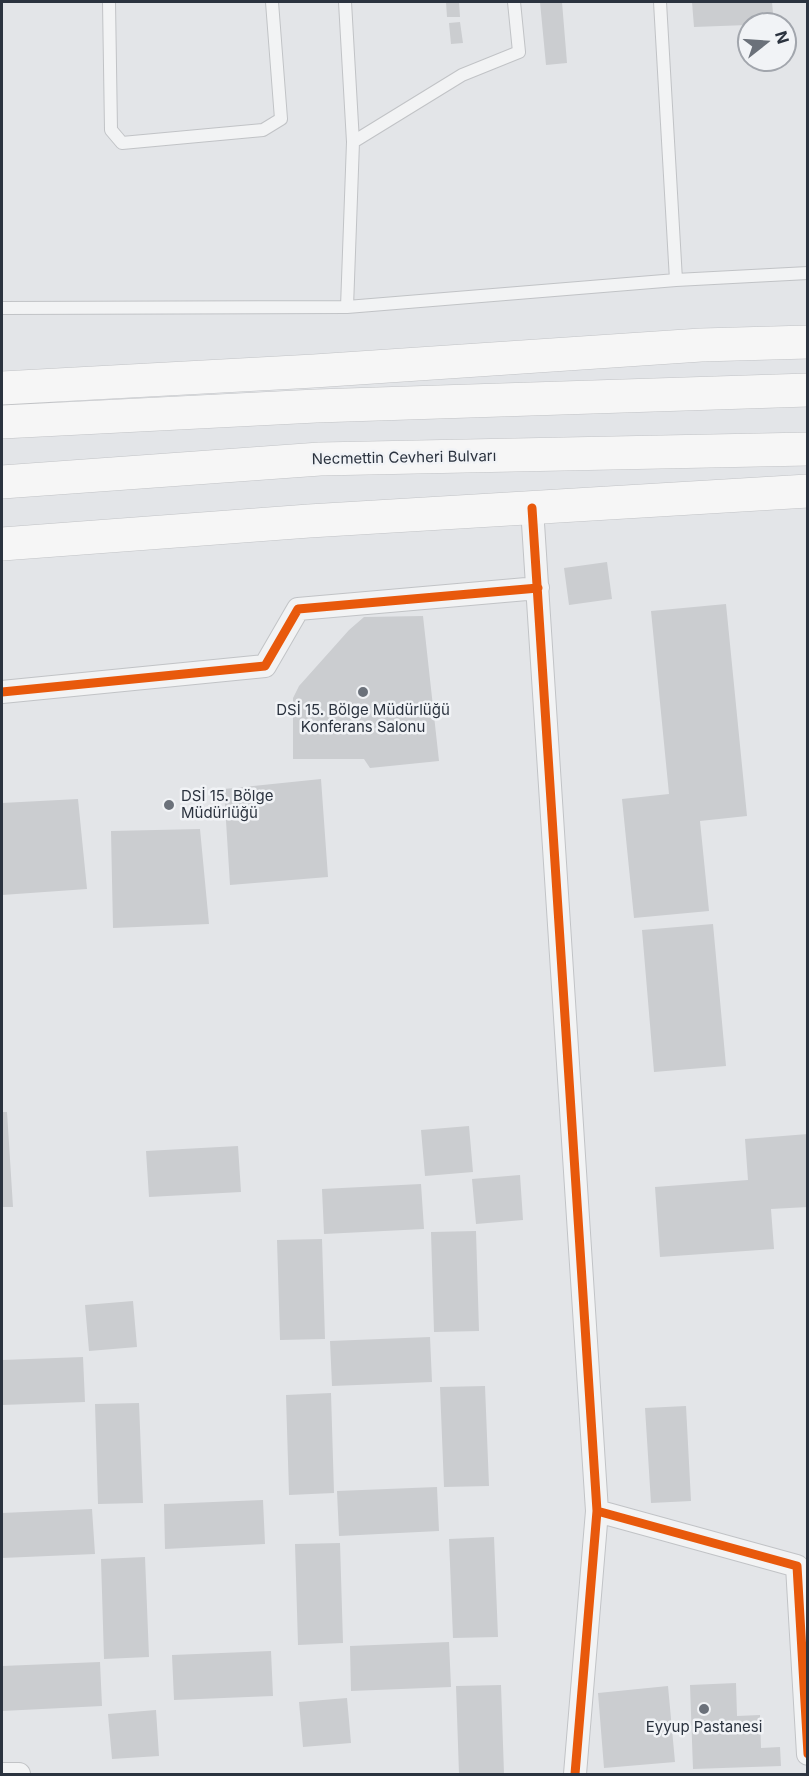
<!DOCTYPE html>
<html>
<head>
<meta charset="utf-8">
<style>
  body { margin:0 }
  #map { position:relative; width:809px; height:1776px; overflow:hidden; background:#e3e5e8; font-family:Inter,sans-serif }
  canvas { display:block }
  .frame { position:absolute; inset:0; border:3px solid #2b333f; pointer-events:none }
  .north { position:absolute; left:737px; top:12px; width:60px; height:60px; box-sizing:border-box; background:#f1f3f6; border:2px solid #a2a6ad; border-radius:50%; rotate:73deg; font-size:16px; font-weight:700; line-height:24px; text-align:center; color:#2b333f }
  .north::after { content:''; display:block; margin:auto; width:21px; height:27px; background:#6b717a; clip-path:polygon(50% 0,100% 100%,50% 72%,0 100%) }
</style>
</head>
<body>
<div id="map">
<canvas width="809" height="1776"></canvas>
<div class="frame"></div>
<div class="north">N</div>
</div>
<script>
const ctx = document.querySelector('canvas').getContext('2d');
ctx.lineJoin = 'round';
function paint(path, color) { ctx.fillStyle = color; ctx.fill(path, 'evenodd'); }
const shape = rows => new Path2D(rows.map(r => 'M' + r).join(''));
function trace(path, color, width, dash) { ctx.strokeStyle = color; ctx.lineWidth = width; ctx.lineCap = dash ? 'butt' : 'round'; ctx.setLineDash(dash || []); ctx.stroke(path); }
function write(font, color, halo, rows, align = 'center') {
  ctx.font = font + ' Inter,sans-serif'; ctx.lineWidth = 5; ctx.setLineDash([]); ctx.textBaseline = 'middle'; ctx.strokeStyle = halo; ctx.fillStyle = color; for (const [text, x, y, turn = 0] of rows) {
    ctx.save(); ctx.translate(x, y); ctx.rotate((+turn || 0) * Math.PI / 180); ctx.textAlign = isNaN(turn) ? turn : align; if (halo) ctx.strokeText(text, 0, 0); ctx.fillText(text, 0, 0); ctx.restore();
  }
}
paint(shape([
  [446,2,459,2,460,17,447,17],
  [540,2,562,2,567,63,546,65],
  [692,2,772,2,774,24,694,27],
  [460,22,463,43,451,44,449,23],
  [607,562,612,599,569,605,564,568],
  [726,604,747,816,700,821,709,911,634,918,622,799,669,794,651,611],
  [423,616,439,761,370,768,364,759,293,759,293,698,299,686,349,630,364,617],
  [321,779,328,877,230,885,224,789],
  [78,799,87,889,2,895,2,803],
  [200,829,209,924,113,928,111,831],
  [713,924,726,1066,654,1072,642,930],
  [2,1112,7,1112,13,1207,2,1207],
  [469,1126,473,1172,425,1176,421,1130],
  [808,1134,808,1207,771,1209,774,1249,660,1257,655,1187,748,1180,745,1139],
  [238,1146,241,1192,149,1197,146,1151],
  [520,1175,523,1220,476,1224,472,1179],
  [421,1184,424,1229,324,1234,322,1189],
  [476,1231,479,1331,434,1332,431,1232],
  [322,1239,325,1339,280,1340,277,1240],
  [133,1301,137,1347,89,1351,85,1305],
  [430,1337,432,1382,332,1386,330,1341],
  [83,1357,85,1402,2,1405,2,1360],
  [485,1386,489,1486,444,1487,440,1387],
  [331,1393,334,1493,289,1495,286,1395],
  [139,1403,143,1503,98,1504,95,1404],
  [686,1406,691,1501,651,1503,645,1408],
  [437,1487,439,1531,339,1536,337,1491],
  [263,1500,265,1544,165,1549,164,1504],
  [92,1509,95,1554,2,1558,2,1513],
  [494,1537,498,1637,453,1638,449,1539],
  [340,1543,343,1643,298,1645,295,1544],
  [145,1557,149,1657,104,1659,101,1559],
  [449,1642,451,1687,351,1691,350,1646],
  [271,1651,273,1696,174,1700,172,1655],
  [100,1662,102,1706,2,1711,2,1666],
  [736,1683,737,1716,760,1715,761,1748,780,1747,781,1766,693,1769,690,1685],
  [501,1685,504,1774,459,1774,456,1686],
  [668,1686,675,1762,604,1768,598,1693],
  [347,1698,351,1743,303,1747,299,1702],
  [156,1710,159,1756,112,1759,108,1714]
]), '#cbcdd0');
const lane = shape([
  [109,2,111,130,122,143,263,130,281,119,272,2],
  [345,2,353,142,347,307],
  [660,2,676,280],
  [353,142,462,75,519,52,514,2],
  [2,308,347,307,676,280,808,273]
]);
const street = shape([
  [532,508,597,1511,575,1774],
  [2,692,265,666,298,609,538,588],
  [597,1511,797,1566,808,1754],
  [2,1774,19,1774]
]);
const primary = shape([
  [2,388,314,371,701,345,808,342],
  [2,422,316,406,808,390],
  [2,482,320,459,808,449],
  [2,544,309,521,808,491]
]);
trace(lane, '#c1c3c6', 14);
trace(street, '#c1c3c6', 24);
trace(primary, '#c0c2c5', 34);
trace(lane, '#f2f3f4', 12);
trace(street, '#f2f3f4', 22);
trace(primary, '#f6f6f6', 33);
trace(shape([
  [532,508,597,1511,575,1774],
  [2,692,265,666,298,609,538,588],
  [597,1511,797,1566,808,1754]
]), '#e8590c', 9);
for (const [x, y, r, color] of [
  [363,692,6,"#6b717a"],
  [169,805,6,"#6b717a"],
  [704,1709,6,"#6b717a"]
]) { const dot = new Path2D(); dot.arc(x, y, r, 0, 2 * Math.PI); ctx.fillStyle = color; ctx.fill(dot); trace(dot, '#f1f3f6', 2); }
write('15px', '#2b333f', '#f1f3f6', [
  ["Necmettin Cevheri Bulvarı",404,458,-1]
]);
write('15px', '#2b333f', '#f1f3f6', [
  ["DSİ 15. Bölge Müdürlüğü",363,710],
  ["Konferans Salonu",363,727],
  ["DSİ 15. Bölge",181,796,"left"],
  ["Müdürlüğü",181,813,"left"],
  ["Eyyup Pastanesi",704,1727]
]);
</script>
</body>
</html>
